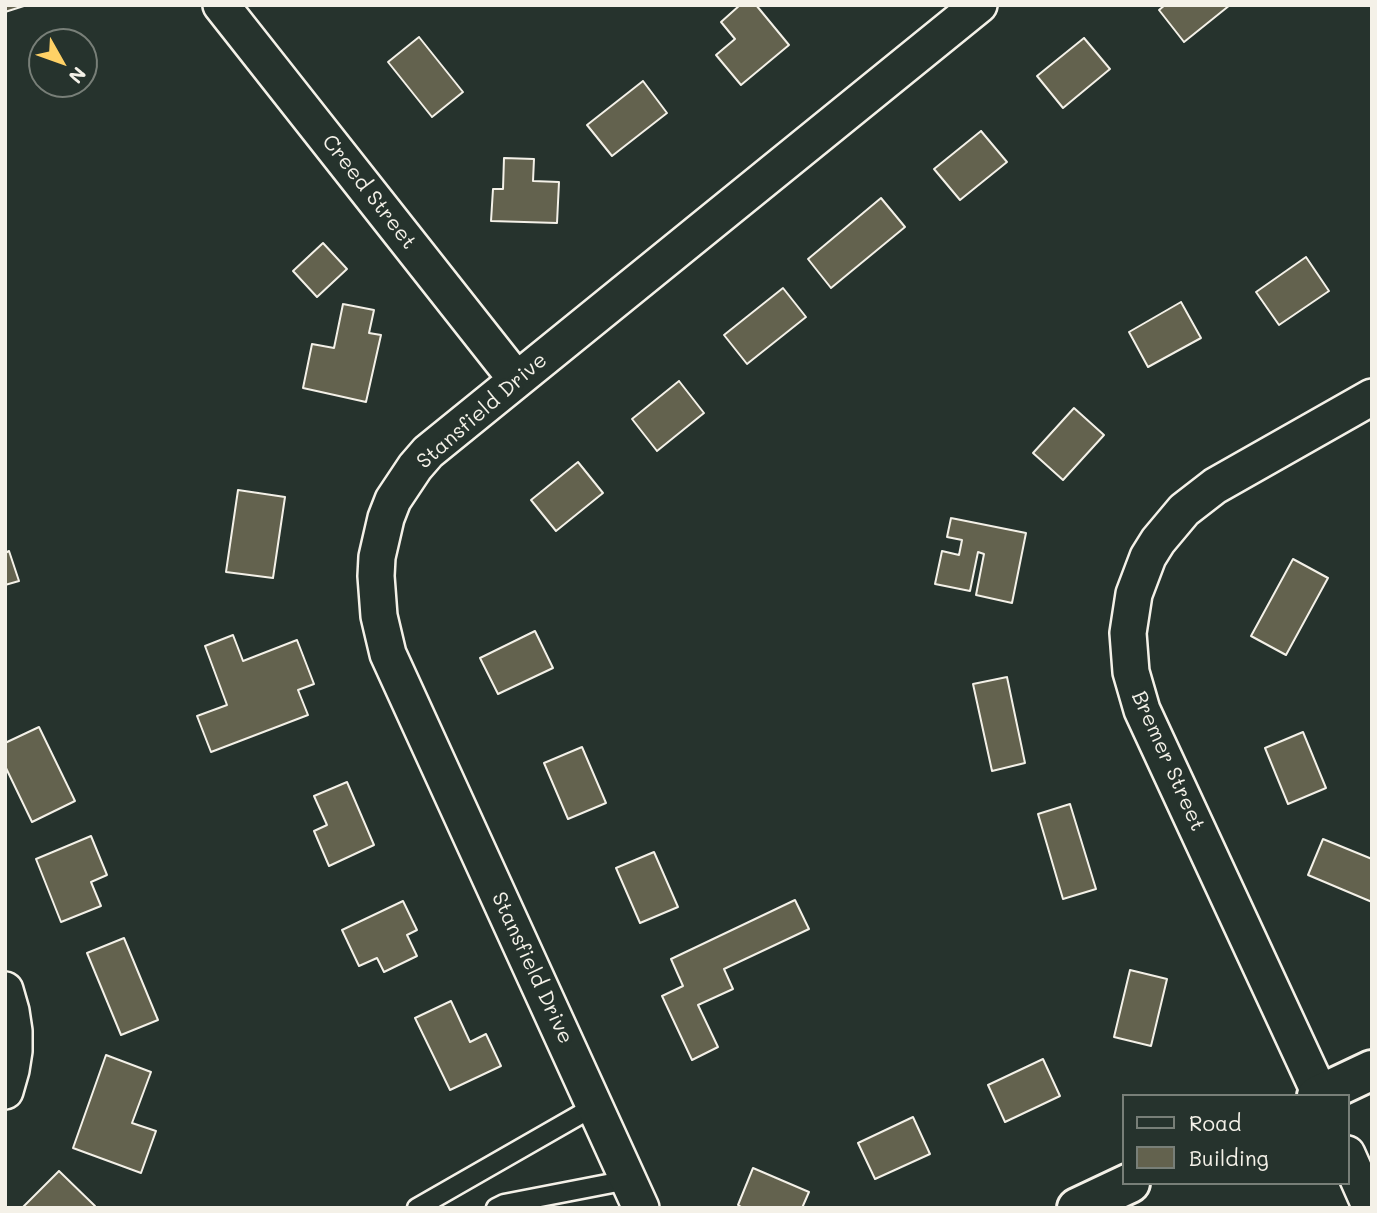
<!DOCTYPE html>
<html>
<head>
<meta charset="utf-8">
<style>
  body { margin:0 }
  #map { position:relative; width:1377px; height:1213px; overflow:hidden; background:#26332d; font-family:Mali,sans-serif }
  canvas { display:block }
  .frame { position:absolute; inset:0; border:7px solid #f4f1e8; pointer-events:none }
  .legend { position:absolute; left:1122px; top:1094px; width:228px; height:91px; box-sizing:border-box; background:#26332d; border:2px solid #787f78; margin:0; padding:9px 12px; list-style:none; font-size:21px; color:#f4f1e8 }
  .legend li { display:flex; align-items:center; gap:14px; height:35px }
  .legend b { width:35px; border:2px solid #787f78 }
  .north { position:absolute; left:28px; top:28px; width:70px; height:70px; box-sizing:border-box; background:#26332d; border:2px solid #787f78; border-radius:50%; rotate:130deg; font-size:19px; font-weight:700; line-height:28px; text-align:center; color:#f4f1e8 }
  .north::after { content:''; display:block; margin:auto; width:24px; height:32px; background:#ffd166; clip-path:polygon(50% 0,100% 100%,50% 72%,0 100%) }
</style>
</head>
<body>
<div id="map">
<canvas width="1377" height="1213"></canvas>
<div class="frame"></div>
<ul class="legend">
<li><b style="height:9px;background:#26332d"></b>Road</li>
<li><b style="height:19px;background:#63624e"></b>Building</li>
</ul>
<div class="north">N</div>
</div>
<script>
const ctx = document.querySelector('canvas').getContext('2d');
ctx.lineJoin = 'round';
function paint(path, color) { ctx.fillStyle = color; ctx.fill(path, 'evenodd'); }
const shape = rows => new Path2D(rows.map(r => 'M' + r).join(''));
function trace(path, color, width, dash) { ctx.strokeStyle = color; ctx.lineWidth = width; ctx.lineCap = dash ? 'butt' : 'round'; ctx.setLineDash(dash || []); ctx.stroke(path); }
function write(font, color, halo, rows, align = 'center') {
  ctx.font = font + ' Mali,sans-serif'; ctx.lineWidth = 7; ctx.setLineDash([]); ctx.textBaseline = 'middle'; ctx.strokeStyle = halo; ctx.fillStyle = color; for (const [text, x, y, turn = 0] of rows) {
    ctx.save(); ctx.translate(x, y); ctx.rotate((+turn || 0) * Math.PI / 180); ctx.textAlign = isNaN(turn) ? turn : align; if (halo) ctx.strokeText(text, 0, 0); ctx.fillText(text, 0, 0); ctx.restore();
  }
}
const building = shape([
  [5,5,27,5,5,12,5,5],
  [740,5,756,5,789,45,741,85,716,55,735,39,721,22,740,5],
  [1165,5,1230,5,1184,42,1159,10,1165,5],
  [419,37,463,92,432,117,388,62,419,37],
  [1084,38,1110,69,1063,108,1037,76,1084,38],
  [643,81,667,113,612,156,587,125,643,81],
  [981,131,1007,162,960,200,934,169,981,131],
  [504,158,534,159,533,181,559,182,557,223,491,221,493,189,503,189,504,158],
  [881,198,905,227,831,288,808,259,881,198],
  [323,243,347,269,317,297,293,271,323,243],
  [1306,257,1329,291,1279,325,1256,292,1306,257],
  [783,288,806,317,747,364,724,335,783,288],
  [1181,302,1201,338,1148,367,1129,332,1181,302],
  [343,304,374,310,369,333,381,335,366,402,303,388,312,344,334,348,343,304],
  [679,381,704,413,657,451,632,419,679,381],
  [1074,408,1104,435,1063,480,1033,453,1074,408],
  [578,462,603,493,556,531,531,500,578,462],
  [238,490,285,497,273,578,226,572,238,490],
  [951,518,1026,533,1012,603,976,595,984,554,978,552,970,591,935,584,942,551,959,555,962,540,947,537,951,518],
  [9,551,19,581,5,585,5,553,9,551],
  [1293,559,1328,578,1286,655,1251,636,1293,559],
  [535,631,553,668,498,694,480,658,535,631],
  [233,635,243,661,297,640,314,684,298,690,308,715,211,752,197,716,227,705,205,646,233,635],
  [1007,677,1025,763,992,771,973,684,1007,677],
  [39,727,75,801,32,822,5,766,5,743,39,727],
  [1303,732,1326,788,1288,804,1265,748,1303,732],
  [582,747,606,803,568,819,544,763,582,747],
  [347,782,374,845,329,866,314,831,327,825,314,796,347,782],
  [1070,804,1096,889,1063,899,1038,814,1070,804],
  [91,836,107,875,91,882,101,906,61,922,36,859,91,836],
  [1323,839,1372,859,1372,902,1308,875,1323,839],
  [654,852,678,907,640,923,616,868,654,852],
  [795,900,809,929,724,969,733,989,698,1005,718,1047,692,1060,662,996,683,986,671,959,795,900],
  [403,901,417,930,407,935,417,956,384,972,377,958,359,966,342,930,403,901],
  [124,938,158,1020,121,1035,87,953,124,938],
  [1130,970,1167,979,1151,1046,1114,1037,1130,970],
  [451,1001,470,1042,486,1034,501,1066,450,1090,415,1018,451,1001],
  [106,1055,151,1072,132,1123,156,1131,141,1173,73,1148,106,1055],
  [1043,1059,1060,1096,1005,1122,988,1085,1043,1059],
  [913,1117,930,1154,875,1179,858,1143,913,1117],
  [753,1168,809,1192,802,1208,743,1208,738,1205,753,1168],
  [59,1171,95,1206,94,1208,22,1208,59,1171]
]);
paint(building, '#63624e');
trace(building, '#f4f1e8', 2);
const lane = shape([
  [417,1208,595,1106],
  [496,1208,504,1204,628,1180]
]);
const street = shape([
  [221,5,516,379],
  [5,990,11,1011,14,1031,14,1051,11,1070,5,1091],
  [1321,1096,1142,710,1131,672,1128,633,1134,594,1148,557,1158,541,1184,510,1215,486,1372,397],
  [1347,1154,1371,1208],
  [641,1208,388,654,379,616,376,576,377,557,386,518,393,500,415,467,428,452,979,5]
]);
const secondary = shape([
  [1317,1096,1372,1070],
  [1077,1208,1130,1183]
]);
trace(lane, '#f4f1e8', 23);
trace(street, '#f4f1e8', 40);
trace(secondary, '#f4f1e8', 44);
trace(lane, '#26332d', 18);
trace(street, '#26332d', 35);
trace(secondary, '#26332d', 38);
write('21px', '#f4f1e8', '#26332d', [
  ["Creed Street",369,192,52],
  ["Stansfield Drive",482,411,-41],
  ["Bremer Street",1168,761,66],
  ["Stansfield Drive",532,968,65]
]);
</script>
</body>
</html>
